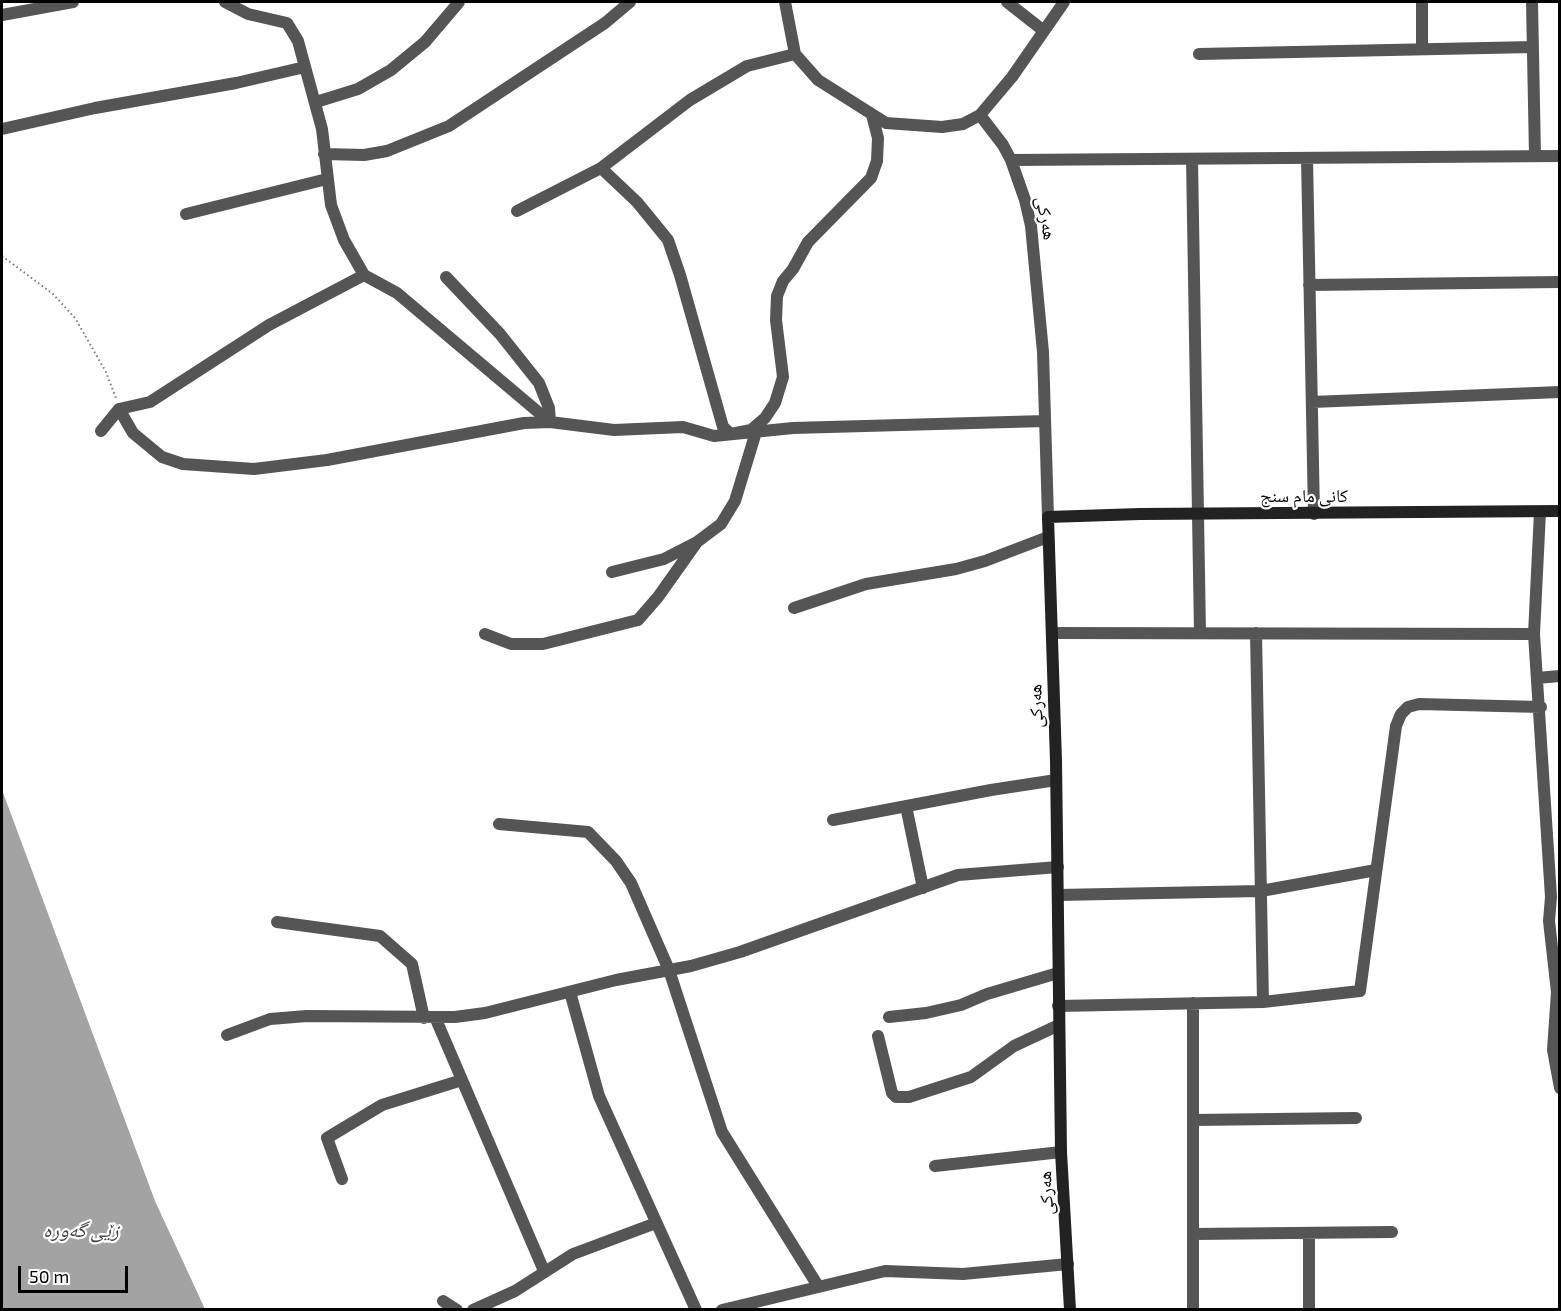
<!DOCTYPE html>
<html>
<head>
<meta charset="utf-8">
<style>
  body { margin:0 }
  #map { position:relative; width:1561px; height:1311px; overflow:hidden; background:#fff; font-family:"Exo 2",sans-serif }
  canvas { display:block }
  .frame { position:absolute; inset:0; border:3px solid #000; pointer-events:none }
  .scale { position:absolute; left:18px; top:1266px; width:110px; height:27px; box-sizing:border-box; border:3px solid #000; border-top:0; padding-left:8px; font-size:18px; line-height:21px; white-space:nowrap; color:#000; -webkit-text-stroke:4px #fff; paint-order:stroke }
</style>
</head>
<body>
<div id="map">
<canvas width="1561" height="1311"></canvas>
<div class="frame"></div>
<div class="scale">50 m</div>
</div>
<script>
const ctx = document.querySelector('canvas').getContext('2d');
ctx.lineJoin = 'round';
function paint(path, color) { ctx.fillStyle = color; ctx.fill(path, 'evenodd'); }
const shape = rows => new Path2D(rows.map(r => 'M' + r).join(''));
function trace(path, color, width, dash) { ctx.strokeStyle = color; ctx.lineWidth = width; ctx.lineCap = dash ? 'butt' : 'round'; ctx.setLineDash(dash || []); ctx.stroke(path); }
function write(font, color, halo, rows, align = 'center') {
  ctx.font = font + ' "Exo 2","Noto Naskh Arabic",sans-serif'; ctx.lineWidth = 4.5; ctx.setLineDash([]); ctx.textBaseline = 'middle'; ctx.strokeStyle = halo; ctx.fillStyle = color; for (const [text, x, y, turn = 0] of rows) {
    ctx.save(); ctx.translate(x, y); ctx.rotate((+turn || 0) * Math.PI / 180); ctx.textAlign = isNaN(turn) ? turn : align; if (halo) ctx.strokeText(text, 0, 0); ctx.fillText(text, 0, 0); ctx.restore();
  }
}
paint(shape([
  [2,790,155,1201,205,1309,2,1309]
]), '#a3a3a3');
trace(shape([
  [2,256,53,294,75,318,106,372,116,398]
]), '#777', 2, [1.5, 3]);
trace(shape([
  [225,2,248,14,287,23,298,41,322,129,331,205,344,240,364,275,397,293,550,422],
  [785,2,795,54,818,80,886,123,942,127,963,124,980,115,1012,77,1064,2],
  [1007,2,1044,31],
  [1422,2,1422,48],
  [1532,2,1535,156],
  [2,15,73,2],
  [1199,54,1533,47],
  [316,102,358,89,391,70,425,42,459,2],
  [980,115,1003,145,1011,160,1025,200,1031,226,1043,352,1048,517],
  [2,129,95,108,236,83,305,67],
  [324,154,364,155,387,151,449,126,605,23,630,2],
  [1307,158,1314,514],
  [1192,159,1200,633],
  [1011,160,1560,156],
  [601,168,637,202,668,240,680,275,723,427,731,434,751,430,765,418,775,403,783,377,776,320,777,296,783,281,793,269,808,242,871,178,877,161,878,138,872,115],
  [517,211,601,168,690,100,747,66,795,54],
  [186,214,327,179],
  [446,277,500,334,539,383,549,408,550,422],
  [1309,285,1560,282],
  [1312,402,1560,392],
  [119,409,133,433,162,457,183,464,254,469,327,460,524,423,550,422,614,430,683,427,714,436,793,428,1045,421],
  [101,431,119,409,150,402,269,325,364,275],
  [1540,512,1534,634,1551,897,1549,921,1557,992,1553,1050,1560,1088],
  [612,572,664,559,697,542,721,524,735,501,756,432],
  [794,608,866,584,956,569,985,561,1048,537],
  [1052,633,1534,634],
  [1256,633,1263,1002],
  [485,634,511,644,543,644,638,620,658,597,697,542],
  [1537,678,1560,676],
  [906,806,923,888],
  [833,820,991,790,1056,780],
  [499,824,588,832,616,861,631,883,669,970,722,1132,818,1286],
  [1058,895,1261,891,1376,870],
  [277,922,380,936,412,964,424,1018],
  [570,992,599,1096,696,1310],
  [1193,1003,1193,1310],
  [1058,1006,1263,1002,1360,991,1396,726,1401,714,1408,707,1419,704,1541,707],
  [435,1017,544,1271],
  [889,1017,926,1013,961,1005,987,994,1058,973],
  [227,1035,270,1019,307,1016,455,1017,485,1013,616,980,691,966,740,952,958,875,1058,867],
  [878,1036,892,1093,896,1097,909,1097,971,1077,1014,1046,1059,1025],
  [1193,1120,1356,1118],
  [935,1166,1061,1152],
  [342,1179,327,1138,382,1105,462,1080],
  [1193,1234,1392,1232],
  [443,1301,457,1310],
  [473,1310,515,1291,573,1254,656,1223],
  [722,1310,885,1271,963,1274,1068,1264],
  [1309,1310,1309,1233]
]), '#555', 12);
trace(shape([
  [1070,1310,1061,1152,1056,761,1048,517,1140,514,1560,511]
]), '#222', 12);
write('18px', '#000', '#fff', [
  ["هەرکی",1046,218,79],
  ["کانی مام سنج",1304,496],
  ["هەرکی",1036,706,-92],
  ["هەرکی",1046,1193,-93]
]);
write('italic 20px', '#444', '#fff', [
  ["زێی گەورە",81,1230]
]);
</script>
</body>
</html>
